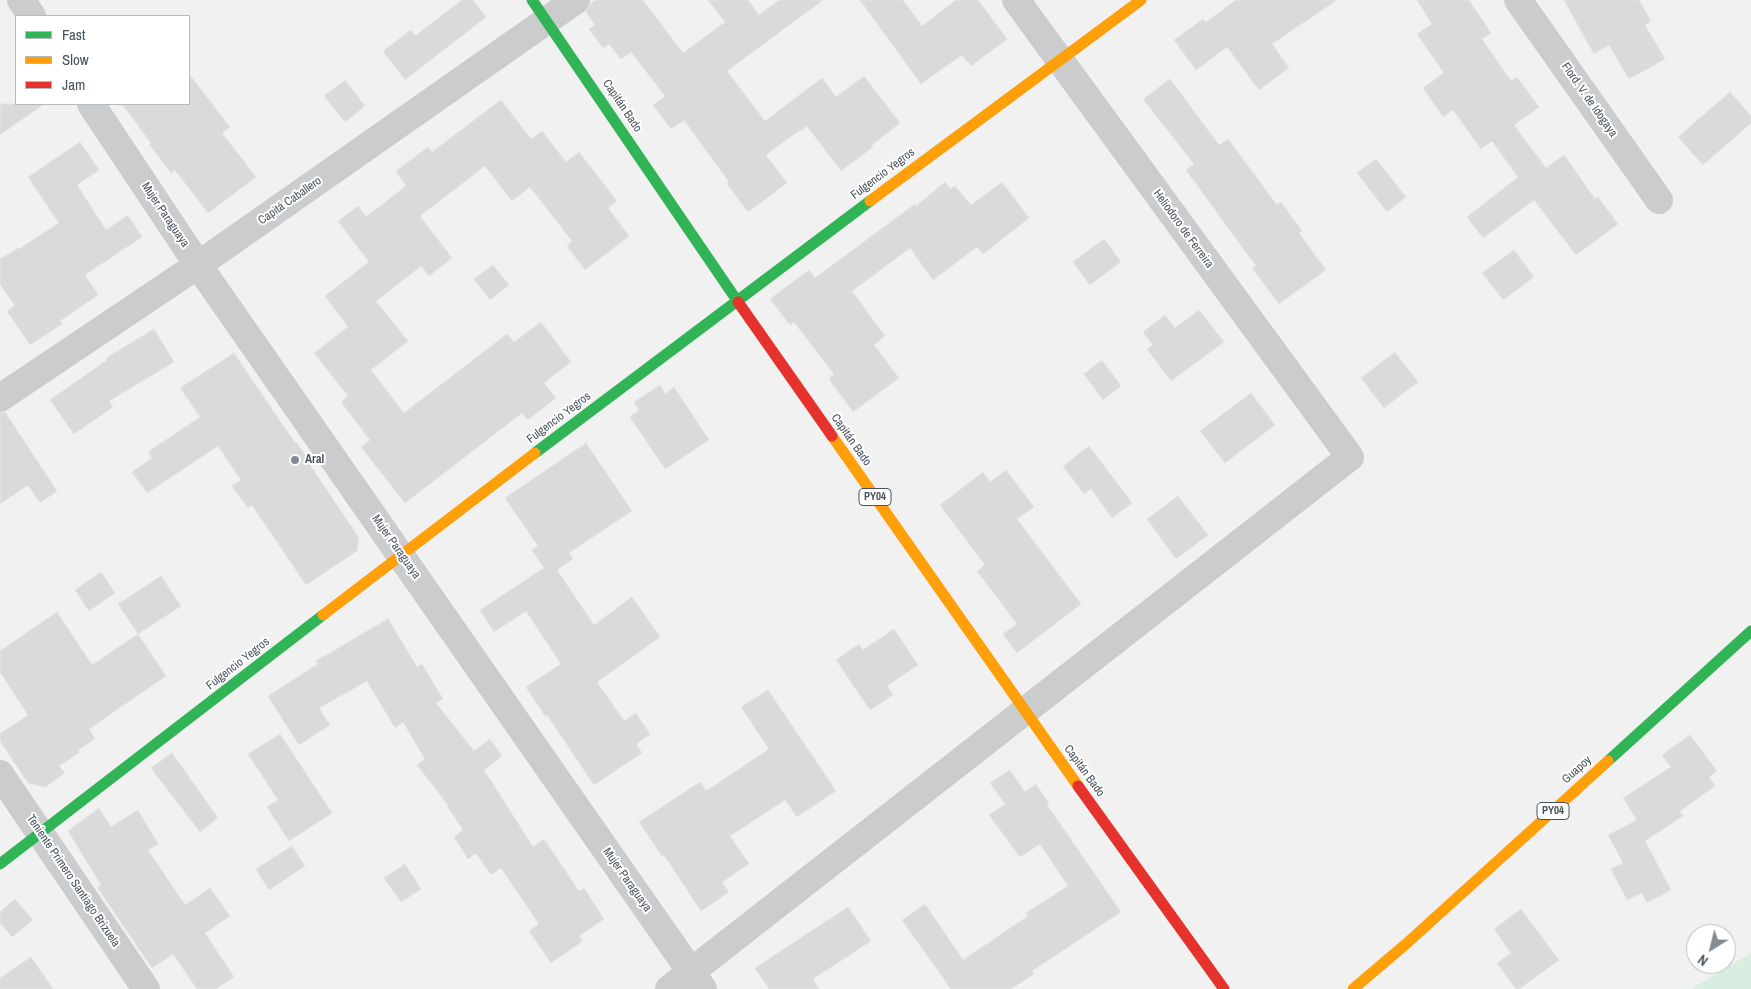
<!DOCTYPE html>
<html>
<head>
<meta charset="utf-8">
<style>
  body { margin:0 }
  #map { position:relative; width:1751px; height:989px; overflow:hidden; background:#f1f1f1; font-family:"Archivo Narrow",sans-serif }
  canvas { display:block }
  .legend { position:absolute; left:15px; top:15px; width:175px; height:90px; box-sizing:border-box; background:#fff; border:1px solid #b6babe; margin:0; padding:6px 9px; list-style:none; font-size:15px; color:#49525c }
  .legend li { display:flex; align-items:center; gap:10px; height:25px }
  .legend b { width:25px; border:1px solid #b6babe }
  .north { position:absolute; left:1686px; top:924px; width:50px; height:50px; box-sizing:border-box; background:#fff; border:1px solid #b6babe; border-radius:50%; rotate:216deg; font-size:14px; font-weight:700; line-height:20px; text-align:center; color:#49525c }
  .north::after { content:''; display:block; margin:auto; width:18px; height:22px; background:#848a90; clip-path:polygon(50% 0,100% 100%,50% 72%,0 100%) }
</style>
</head>
<body>
<div id="map">
<canvas width="1751" height="989"></canvas>
<ul class="legend">
<li><b style="height:6px;background:#30b455"></b>Fast</li>
<li><b style="height:6px;background:#ff9f0a"></b>Slow</li>
<li><b style="height:6px;background:#e5322d"></b>Jam</li>
</ul>
<div class="north">N</div>
</div>
<script>
const ctx = document.querySelector('canvas').getContext('2d');
ctx.lineJoin = 'round';
function paint(path, color) { ctx.fillStyle = color; ctx.fill(path, 'evenodd'); }
const shape = rows => new Path2D(rows.map(r => 'M' + r).join(''));
function trace(path, color, width, dash) { ctx.strokeStyle = color; ctx.lineWidth = width; ctx.lineCap = dash ? 'butt' : 'round'; ctx.setLineDash(dash || []); ctx.stroke(path); }
function write(font, color, halo, rows, align = 'center') {
  ctx.font = font + ' "Archivo Narrow",sans-serif'; ctx.lineWidth = 4; ctx.setLineDash([]); ctx.textBaseline = 'middle'; ctx.strokeStyle = halo; ctx.fillStyle = color; for (const [text, x, y, turn = 0] of rows) {
    ctx.save(); ctx.translate(x, y); ctx.rotate((+turn || 0) * Math.PI / 180); ctx.textAlign = isNaN(turn) ? turn : align; if (halo) ctx.strokeText(text, 0, 0); ctx.fillText(text, 0, 0); ctx.restore();
  }
}
paint(shape([
  [1751,953,1751,989,1691,989]
]), '#d7eee0');
const building = shape([
  [462,0,473,0,486,17,405,80,383,51,411,30,415,36,462,0],
  [595,0,643,0,683,53,725,22,708,0,748,0,759,15,779,0,823,0,727,71,765,121,822,78,836,97,864,76,900,123,872,145,873,147,841,171,807,126,801,131,800,130,766,155,787,183,748,212,727,184,729,182,684,120,671,129,653,105,665,96,631,52,621,59,609,44,603,48,589,29,595,25,586,12,591,3,595,0],
  [860,0,903,0,922,26,956,0,978,0,1007,39,971,66,962,55,921,84,860,0],
  [1236,0,1337,0,1272,44,1289,68,1259,90,1227,47,1196,70,1174,40,1203,19,1206,22,1236,0],
  [1417,0,1469,0,1491,33,1482,39,1511,81,1517,77,1539,107,1514,125,1546,168,1564,155,1595,199,1598,197,1618,224,1576,255,1534,200,1483,238,1467,217,1518,177,1492,141,1481,149,1453,110,1443,117,1423,88,1444,73,1417,34,1432,24,1417,0],
  [1564,0,1639,0,1651,21,1645,25,1665,59,1629,79,1609,45,1594,54,1564,0],
  [189,74,230,127,222,133,256,177,208,213,175,170,171,173,149,144,151,143,122,104,189,104,189,74],
  [1170,79,1219,145,1228,139,1277,205,1281,202,1302,231,1299,233,1326,270,1279,304,1252,268,1256,266,1186,170,1194,164,1143,99,1170,79],
  [345,80,365,106,345,122,324,96,345,80],
  [1730,92,1751,116,1751,123,1703,165,1678,137,1730,92],
  [501,100,531,139,542,131,566,162,579,152,617,201,608,208,629,236,585,270,567,246,572,241,530,187,512,201,485,166,420,216,452,258,429,276,421,266,376,301,408,341,371,370,404,413,507,334,514,342,541,322,571,362,544,383,556,398,528,420,522,413,405,503,361,447,370,440,341,402,348,396,314,353,348,327,325,296,369,262,338,221,358,206,366,217,406,186,396,171,428,147,432,152,501,100],
  [0,104,44,104,0,135,0,104],
  [80,142,99,170,77,185,106,230,128,215,142,237,85,275,98,295,60,321,62,324,30,345,7,311,15,306,0,284,0,259,18,248,19,249,59,223,28,177,80,142],
  [1376,159,1406,197,1387,212,1357,173,1376,159],
  [945,182,950,189,955,186,971,205,1002,182,1029,218,983,254,977,247,933,280,910,248,852,291,885,336,874,345,899,378,853,412,829,379,834,374,794,322,790,325,770,299,809,270,815,278,915,204,916,206,945,182],
  [1104,239,1121,262,1090,285,1073,262,1104,239],
  [1514,250,1534,277,1503,300,1482,273,1514,250],
  [493,265,509,285,490,300,474,279,493,265],
  [1199,310,1224,342,1171,381,1147,349,1153,345,1143,332,1165,315,1175,328,1199,310],
  [154,329,174,362,109,401,113,407,74,434,50,400,107,360,106,358,154,329],
  [1395,352,1418,382,1384,408,1361,378,1395,352],
  [234,353,295,443,296,442,312,464,310,465,359,538,357,551,306,585,252,505,248,508,232,486,241,480,218,446,147,493,132,472,152,458,148,452,200,417,180,388,234,353],
  [1102,360,1121,386,1103,400,1084,374,1102,360],
  [660,385,665,394,674,387,709,440,665,469,630,417,639,410,634,402,660,385],
  [1251,393,1275,425,1225,463,1200,431,1251,393],
  [5,412,57,491,40,503,28,485,0,504,0,413,5,412],
  [586,443,632,511,569,553,573,559,557,570,594,625,632,597,660,637,597,682,624,721,636,713,650,734,636,744,642,753,594,785,547,715,545,716,526,687,561,664,526,611,494,632,480,610,544,568,532,550,538,546,505,498,586,443],
  [1089,446,1132,503,1112,518,1091,489,1084,494,1063,466,1089,446],
  [1006,470,1034,507,1017,519,1081,604,1017,653,1003,634,1017,624,977,571,985,565,940,505,983,472,990,482,1006,470],
  [1178,496,1208,535,1176,559,1147,519,1178,496],
  [101,572,115,593,89,611,75,590,101,572],
  [161,576,181,606,138,634,118,604,161,576],
  [57,612,92,665,138,634,166,676,89,729,95,739,78,750,80,752,59,766,65,773,45,787,28,783,0,741,0,734,28,715,0,672,0,651,57,612],
  [388,619,417,667,422,664,443,699,436,703,474,751,490,739,502,756,484,770,533,847,544,839,579,891,584,888,604,919,579,936,583,941,551,963,529,931,539,924,501,868,491,875,476,853,468,859,454,837,463,830,447,806,448,805,417,765,425,759,403,722,395,728,367,681,319,708,330,725,299,745,268,696,318,664,316,661,388,619],
  [894,629,918,665,887,686,893,695,870,710,836,660,859,644,863,650,894,629],
  [768,690,836,791,797,817,785,800,730,836,749,864,722,882,729,892,701,911,664,855,662,856,639,822,700,782,706,791,769,749,741,707,768,690],
  [280,734,332,813,289,841,267,807,278,800,248,754,280,734],
  [1690,735,1717,771,1709,777,1715,786,1680,811,1683,816,1645,841,1671,890,1647,903,1642,893,1627,900,1611,869,1623,863,1608,835,1637,820,1623,798,1671,767,1662,755,1690,735],
  [172,753,218,818,200,832,151,768,172,753],
  [1010,770,1025,792,1036,784,1049,804,1047,805,1121,912,1032,971,1034,974,1011,989,951,989,902,920,925,904,963,960,1028,916,1026,913,1068,886,1040,844,1020,857,989,815,1005,804,990,783,1010,770],
  [99,808,111,827,138,810,158,844,148,850,185,905,210,888,230,916,205,933,234,977,216,989,197,989,173,954,152,968,97,887,101,885,68,831,99,808],
  [292,846,305,866,269,890,256,869,292,846],
  [405,864,421,889,401,902,384,878,405,864],
  [15,899,33,920,12,937,0,923,0,912,15,899],
  [848,907,871,941,813,979,819,989,769,989,755,968,848,907],
  [1521,909,1559,960,1519,989,1516,989,1497,963,1511,953,1494,929,1521,909],
  [31,957,53,989,0,989,0,978,31,957]
]);
paint(building, '#dadadb');
trace(building, '#e2e3e3', 1);
trace(shape([
  [21,0,32,16],
  [1518,0,1659,200],
  [91,104,198,265,703,989],
  [0,398,198,265,576,0],
  [0,774,146,989],
  [669,989,1350,457,1016,0]
]), '#cbccce', 28);
trace(shape([
  [532,0,738,302],
  [535,453,870,201],
  [1608,761,1751,631],
  [0,864,323,615]
]), '#30b455', 11);
trace(shape([
  [870,201,1141,0],
  [832,436,1078,786],
  [323,615,535,453],
  [1353,989,1406,944,1608,761]
]), '#ff9f0a', 11);
trace(shape([
  [738,302,832,436],
  [1078,786,1224,989]
]), '#e5322d', 11);
for (const [x, y, r, color] of [
  [295,460,5,"#848a90"]
]) { const dot = new Path2D(); dot.arc(x, y, r, 0, 2 * Math.PI); ctx.fillStyle = color; ctx.fill(dot); trace(dot, '#fff', 2); }
for (const [x, y, w] of [
  [875,497,32],
  [1553,811,32]
]) { const box = new Path2D(); box.roundRect(x - w / 2, y - 8.5, w, 17, 4); ctx.fillStyle = '#fff'; ctx.fill(box); trace(box, '#49525c', 1); }
write('bold 11px', '#49525c', null, [
  ["PY04",875,497],
  ["PY04",1553,811]
]);
write('12px', '#49525c', '#fff', [
  ["Flord. V. de Idogaya",1589,100,55],
  ["Capitán Bado",622,106,56],
  ["Fulgencio Yegros",883,174,-37],
  ["Capitá Caballero",290,201,-35],
  ["Mujer Paraguaya",165,215,56],
  ["Heliodoro de Ferreira",1183,229,54],
  ["Fulgencio Yegros",559,418,-37],
  ["Capitán Bado",851,440,55],
  ["Mujer Paraguaya",396,547,55],
  ["Fulgencio Yegros",238,664,-38],
  ["Guapoy",1577,770,-42],
  ["Capitán Bado",1084,771,54],
  ["Mujer Paraguaya",627,880,55],
  ["Teniente Primero Santiago Brizuela",73,881,56]
]);
write('bold 12px', '#49525c', '#fff', [
  ["Aral",305,460]
], 'left');
</script>
</body>
</html>
